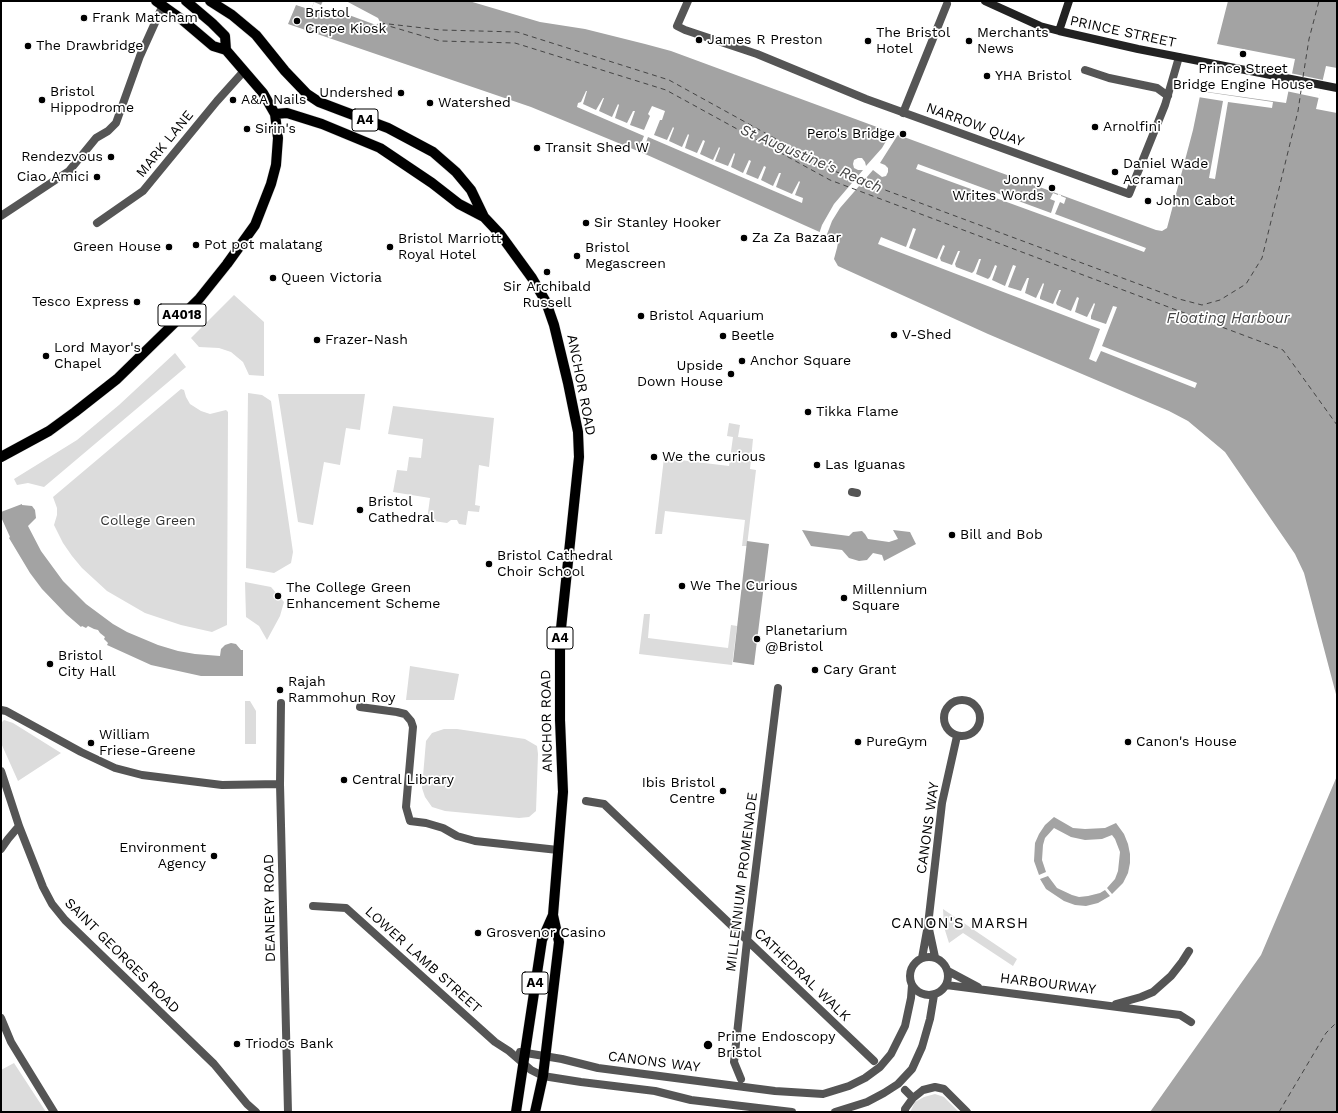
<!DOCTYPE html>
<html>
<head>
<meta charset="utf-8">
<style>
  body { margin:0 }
  #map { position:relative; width:1338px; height:1113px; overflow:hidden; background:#fff; font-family:"Work Sans",sans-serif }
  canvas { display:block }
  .frame { position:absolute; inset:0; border:2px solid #000; pointer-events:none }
</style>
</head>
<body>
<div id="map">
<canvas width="1338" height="1113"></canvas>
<div class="frame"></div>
</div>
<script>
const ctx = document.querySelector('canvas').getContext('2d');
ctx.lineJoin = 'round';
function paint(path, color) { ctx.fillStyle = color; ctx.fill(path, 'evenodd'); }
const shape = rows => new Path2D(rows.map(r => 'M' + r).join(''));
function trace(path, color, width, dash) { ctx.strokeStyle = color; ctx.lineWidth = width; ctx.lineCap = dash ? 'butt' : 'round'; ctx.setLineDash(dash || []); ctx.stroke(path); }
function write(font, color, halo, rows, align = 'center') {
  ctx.font = font + ' "Work Sans",sans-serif'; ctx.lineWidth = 3.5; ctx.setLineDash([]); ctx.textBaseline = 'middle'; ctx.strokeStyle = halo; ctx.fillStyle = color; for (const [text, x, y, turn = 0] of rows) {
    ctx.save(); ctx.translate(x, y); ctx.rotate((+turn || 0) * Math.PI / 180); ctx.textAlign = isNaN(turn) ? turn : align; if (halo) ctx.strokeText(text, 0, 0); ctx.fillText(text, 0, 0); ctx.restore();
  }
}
paint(shape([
  [234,295,264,322,264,376,249,375,243,362,231,352,219,348,199,347,191,338],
  [175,353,186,367,44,487,28,483,17,485,14,479,77,440,119,405],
  [181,389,184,390,186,397,190,404,201,411,210,414,226,410,228,412,227,625,212,632,181,625,145,613,107,591,82,568,72,556,63,543,54,525,57,515,57,508,53,497],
  [248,393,262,395,271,401,293,552,291,563,274,573,246,568],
  [278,394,365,394,360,430,346,428,340,465,324,462,313,525,298,522],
  [393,406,494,418,489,467,479,465,475,505,480,506,479,512,468,511,466,525,459,524,457,520,451,520,447,523,427,520,430,498,393,492,397,470,407,471,409,457,421,458,423,439,388,434],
  [729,423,740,425,738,437,753,439,750,469,756,470,747,546,742,546,745,520,665,511,662,534,655,534,664,458,729,466,733,437,727,436],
  [245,582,271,587,284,602,280,616,267,640,259,626,246,617],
  [644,614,650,614,648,638,728,648,731,625,737,626,732,665,639,654],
  [410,666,459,674,454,700,406,700],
  [245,701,250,701,256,711,256,744,245,744],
  [4,720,13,723,61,753,18,781,1,743,1,723],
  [444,729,457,729,525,739,537,746,538,754,536,811,529,817,519,818,445,811,432,807,425,797,422,788,426,741,432,733],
  [943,909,1017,959,1013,966,963,933,949,943,944,927],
  [14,1063,46,1112,1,1112,1,1070],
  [935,1094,944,1097,959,1112,910,1112,915,1102,924,1097]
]), '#dcdcdc');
paint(shape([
  [311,1,469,1,540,22,585,29,645,44,671,51,1156,230,1162,231,1167,228,1193,130,1201,91,1286,103,1295,59,1217,44,1228,1,1337,1,1337,68,1326,66,1316,109,1337,113,1337,698,1304,573,1295,554,1225,452,1188,421,1169,411,988,334,838,266,834,259,837,248,838,243,833,238,645,154,531,107,288,24,296,5,311,10,314,2],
  [22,504,22,505,32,506,35,510,36,518,28,526,41,551,63,581,86,604,113,624,127,632,158,645,178,651,195,654,220,656,221,649,225,645,231,643,236,644,241,650,243,650,243,676,201,676,151,665,107,645,108,643,104,639,105,637,100,633,98,630,94,629,88,626,86,628,82,626,81,627,66,614,42,589,30,573,9,538,10,537,1,517,1,512],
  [802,530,849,536,853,532,862,531,865,534,868,539,889,542,898,539,893,530,910,532,916,544,884,561,882,555,873,553,867,560,859,561,849,558,842,550,811,546],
  [747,541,769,544,754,665,733,662],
  [1337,776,1337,1112,1150,1112,1261,955],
  [1054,817,1073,828,1085,829,1105,828,1116,823,1124,834,1128,844,1130,854,1130,863,1128,873,1123,883,1112,894,1107,888,1115,879,1118,871,1120,852,1115,839,1112,835,1102,839,1085,840,1071,837,1054,828,1045,838,1043,845,1042,860,1046,872,1039,875,1034,861,1035,843,1039,834,1045,825],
  [1048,876,1057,888,1072,895,1079,897,1088,896,1100,893,1105,890,1110,896,1098,903,1086,906,1075,905,1064,901,1046,889,1040,879]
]), '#a3a3a3');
paint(shape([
  [323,1,346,1,378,18,380,22,376,25,338,11,335,19,311,10,314,2,321,5],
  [1290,73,1323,80,1319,98,1286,91],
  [586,91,587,91,583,104,596,110,603,98,604,98,599,111,612,117,618,104,619,105,615,118,627,123,633,111,635,111,630,125,644,130,650,116,648,114,652,106,665,111,662,120,660,120,654,135,667,140,673,127,674,128,669,141,682,147,688,134,689,135,685,148,697,153,703,140,705,141,700,154,713,160,719,147,720,148,715,161,728,166,734,153,735,154,731,167,743,173,749,160,751,161,746,174,758,179,764,166,766,167,761,180,773,186,779,173,781,173,776,187,792,194,799,181,800,182,795,195,803,198,802,203,648,137,642,153,638,151,644,136,577,107,578,103,581,102],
  [1199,91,1273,102,1272,108,1228,102,1215,179,1209,178,1223,101,1198,97],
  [892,131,899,133,880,163,885,165,888,168,888,172,886,176,882,177,873,170,840,208,832,221,826,237,819,234,822,225,834,204,863,170,858,170,854,168,853,164,854,160,858,158,862,158,865,162,866,166,882,148],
  [918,164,1051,213,1055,201,1050,199,1053,193,1058,195,1058,194,1061,195,1061,196,1066,198,1064,204,1060,202,1055,214,1146,248,1144,252,916,169],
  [913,228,916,229,909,248,937,259,943,245,945,246,940,258,941,261,952,265,958,251,960,251,955,264,956,267,972,273,974,271,979,259,981,259,976,274,988,279,990,277,995,265,997,266,992,280,1005,286,1013,265,1016,266,1008,287,1021,291,1027,278,1029,278,1025,293,1036,298,1043,283,1044,284,1040,297,1040,299,1053,304,1059,290,1061,290,1056,303,1057,305,1071,311,1077,297,1079,298,1075,312,1087,317,1094,303,1095,304,1091,316,1091,319,1106,324,1113,306,1117,307,1102,346,1197,383,1195,388,1101,351,1096,362,1089,359,1100,329,878,244,881,237,906,247]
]), '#fff');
trace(shape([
  [380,23,441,30,517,32,669,80,834,171,1179,299,1202,305,1220,300,1246,284,1262,258,1298,111,1302,84],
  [382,24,440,41,515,43,666,90,830,180,1283,350,1337,425],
  [1303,77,1309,39,1319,1],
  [1279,1112,1326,1033,1337,1022]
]), '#444', 1, [5, 4]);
const primary = shape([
  [186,1,212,23,225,36,226,50],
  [210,1,232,15,256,35,285,71,307,94,319,102,340,110,388,128,433,152,456,172,471,190,484,217,500,234,532,278,546,302,554,325,568,383,578,432,579,457,560,638,560,720,563,792,553,915,559,942,543,1076,535,1112],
  [275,114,287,113,322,124,380,148,432,183,459,204,484,217],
  [1,457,49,431,75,412,117,379,199,299,227,264,255,225,271,184,276,165,278,138,275,114,263,93,226,50,213,46,180,18,156,1],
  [516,1112,542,940,553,915]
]);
trace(primary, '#dbdbdb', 11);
trace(shape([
  [688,1,677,26,685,30,757,54,866,99,1129,194,1165,105,1179,57],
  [1085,70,1109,78,1157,88,1168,96],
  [903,113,947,4],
  [1,216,69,171,96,138,108,131,116,123,140,56,163,5],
  [97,223,143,191,217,101,244,71],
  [852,492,857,493],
  '944 718a18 18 0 1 1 36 0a18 18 0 1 1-36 0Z',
  [281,703,280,784,288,1112],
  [360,707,397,712,405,714,411,721,413,727,406,807,410,821,426,823,443,828,457,836,475,841,558,850],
  [1,710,6,711,81,752,115,768,142,775,222,785,280,784],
  [1,771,19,826,43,887,52,904,65,920,214,1064,247,1104,256,1112],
  [586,801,604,804,874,1061],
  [1,849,8,839,19,826],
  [313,906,346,908,495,1042,509,1051,531,1070,543,1076,581,1082,655,1091,691,1100,792,1112],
  [929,929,935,957],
  '910 976a19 19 0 1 1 38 0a19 19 0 1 1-38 0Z',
  [922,958,928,925,942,803,957,736],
  [948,971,978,987],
  [946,985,1180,1015,1191,1022],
  [1116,1004,1141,997,1153,992,1171,976,1182,962,1189,951],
  [1,1018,11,1042,54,1112],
  [520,1052,562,1059,598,1068,775,1091,823,1094,849,1086,865,1078,880,1067,891,1054,905,1026,911,998,912,985],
  [741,1079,734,1062,747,941,778,688],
  [905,1090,913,1098],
  [835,1112,867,1102,884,1093,898,1084,912,1069,922,1047,930,1019,934,995],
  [905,1112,905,1109,913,1098,923,1090,935,1087,944,1089,967,1112]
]), '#555', 8);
trace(shape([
  [985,1,1040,26,1059,31,1138,49,1337,88],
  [1059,31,1069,1]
]), '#222', 8);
trace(primary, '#000', 10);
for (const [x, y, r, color] of [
  [84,18,4,"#000"],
  [297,21,4,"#000"],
  [699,40,4,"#000"],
  [868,41,4,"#000"],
  [969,41,4,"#000"],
  [28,46,4,"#000"],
  [1243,54,4,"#000"],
  [987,76,4,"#000"],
  [401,93,4,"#000"],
  [42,100,4,"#000"],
  [233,100,4,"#000"],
  [430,103,4,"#000"],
  [1095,127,4,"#000"],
  [247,129,4,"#000"],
  [903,134,4,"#000"],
  [537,148,4,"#000"],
  [111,157,4,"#000"],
  [1115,172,4,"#000"],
  [97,177,4,"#000"],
  [1052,188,4,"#000"],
  [1148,201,4,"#000"],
  [586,223,4,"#000"],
  [744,238,4,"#000"],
  [196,245,4,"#000"],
  [169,247,4,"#000"],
  [390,247,4,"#000"],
  [577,256,4,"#000"],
  [547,272,4,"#000"],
  [273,278,4,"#000"],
  [137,302,4,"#000"],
  [641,316,4,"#000"],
  [894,335,4,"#000"],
  [723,336,4,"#000"],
  [317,340,4,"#000"],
  [46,356,4,"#000"],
  [742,361,4,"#000"],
  [731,374,4,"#000"],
  [808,412,4,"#000"],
  [654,457,4,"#000"],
  [817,465,4,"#000"],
  [360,510,4,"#000"],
  [952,535,4,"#000"],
  [489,564,4,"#000"],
  [682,586,4,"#000"],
  [278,596,4,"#000"],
  [844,598,4,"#000"],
  [757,639,4,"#000"],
  [50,664,4,"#000"],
  [815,670,4,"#000"],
  [280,690,4,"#000"],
  [858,742,4,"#000"],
  [1128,742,4,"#000"],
  [91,743,4,"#000"],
  [344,780,4,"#000"],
  [723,791,4,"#000"],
  [214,856,4,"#000"],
  [478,933,4,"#000"],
  [237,1044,4,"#000"],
  [708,1045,5,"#000"]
]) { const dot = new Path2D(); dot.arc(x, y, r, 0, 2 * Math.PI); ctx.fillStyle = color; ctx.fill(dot); trace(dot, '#fff', 1.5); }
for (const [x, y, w] of [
  [365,120,26],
  [182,315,48],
  [560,638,26],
  [535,983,26]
]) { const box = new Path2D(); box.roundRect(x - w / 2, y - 11, w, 22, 3); ctx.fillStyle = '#fff'; ctx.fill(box); trace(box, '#000', 1); }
write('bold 13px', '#000', null, [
  ["A4",365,120],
  ["A4018",182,315],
  ["A4",560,638],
  ["A4",535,983]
]);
write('14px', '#000', '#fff', [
  ["Bristol",305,13],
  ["Crepe Kiosk",305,29],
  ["Frank Matcham",92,18],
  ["The Bristol",876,33],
  ["Hotel",876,49],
  ["Merchants",977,33],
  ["News",977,49],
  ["James R Preston",707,40],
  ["The Drawbridge",36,46],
  ["Prince Street",1243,69,"center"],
  ["Bridge Engine House",1243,85,"center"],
  ["YHA Bristol",995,76],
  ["Bristol",50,92],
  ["Hippodrome",50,108],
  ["Undershed",393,93,"right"],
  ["A&A Nails",241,100],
  ["Watershed",438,103],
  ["Arnolfini",1103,127],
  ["Sirin's",255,129],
  ["Pero's Bridge",895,134,"right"],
  ["Transit Shed W",545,148],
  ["Rendezvous",103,157,"right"],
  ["Daniel Wade",1123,164],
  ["Acraman",1123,180],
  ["Ciao Amici",89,177,"right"],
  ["Jonny",1044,180,"right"],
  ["Writes Words",1044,196,"right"],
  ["John Cabot",1156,201],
  ["Sir Stanley Hooker",594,223],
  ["Za Za Bazaar",752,238],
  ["Bristol Marriott",398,239],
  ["Royal Hotel",398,255],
  ["Pot pot malatang",204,245],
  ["Green House",161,247,"right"],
  ["Bristol",585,248],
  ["Megascreen",585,264],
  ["Queen Victoria",281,278],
  ["Sir Archibald",547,287,"center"],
  ["Russell",547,303,"center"],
  ["Tesco Express",129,302,"right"],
  ["Bristol Aquarium",649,316],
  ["V-Shed",902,335],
  ["Beetle",731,336],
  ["Frazer-Nash",325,340],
  ["Lord Mayor's",54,348],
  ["Chapel",54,364],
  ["Anchor Square",750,361],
  ["Upside",723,366,"right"],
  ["Down House",723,382,"right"],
  ["Tikka Flame",816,412],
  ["We the curious",662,457],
  ["Las Iguanas",825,465],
  ["Bristol",368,502],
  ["Cathedral",368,518],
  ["Bill and Bob",960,535],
  ["Bristol Cathedral",497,556],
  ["Choir School",497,572],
  ["We The Curious",690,586],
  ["The College Green",286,588],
  ["Enhancement Scheme",286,604],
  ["Millennium",852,590],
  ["Square",852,606],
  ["Planetarium",765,631],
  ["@Bristol",765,647],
  ["Bristol",58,656],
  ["City Hall",58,672],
  ["Cary Grant",823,670],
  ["Rajah",288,682],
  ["Rammohun Roy",288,698],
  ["William",99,735],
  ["Friese-Greene",99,751],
  ["PureGym",866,742],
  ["Canon's House",1136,742],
  ["Central Library",352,780],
  ["Ibis Bristol",715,783,"right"],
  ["Centre",715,799,"right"],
  ["Environment",206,848,"right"],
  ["Agency",206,864,"right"],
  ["Grosvenor Casino",486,933],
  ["Prime Endoscopy",717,1037],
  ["Bristol",717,1053],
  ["Triodos Bank",245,1044]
], 'left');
write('14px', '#000', '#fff', [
  ["PRINCE STREET",1123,32,12],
  ["NARROW QUAY",975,125,20],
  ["MARK LANE",165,144,-51],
  ["ANCHOR ROAD",581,385,79],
  ["ANCHOR ROAD",547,721,-91],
  ["CANONS WAY",928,828,-82],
  ["MILLENNIUM PROMENADE",742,882,-83],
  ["DEANERY ROAD",270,908,-91],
  ["SAINT GEORGES ROAD",122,956,45],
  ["LOWER LAMB STREET",423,960,42],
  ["CATHEDRAL WALK",802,975,44],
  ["HARBOURWAY",1048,984,7],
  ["CANONS WAY",654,1062,7]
]);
write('14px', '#333', '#fff', [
  ["College Green",148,521]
]);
write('italic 15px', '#444', '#fff', [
  ["St Augustine's Reach",811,159,23],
  ["Floating Harbour",1228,319]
]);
ctx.letterSpacing = '1px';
write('15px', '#000', '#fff', [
  ["CANON'S MARSH",960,924]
]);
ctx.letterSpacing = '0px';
</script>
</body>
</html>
